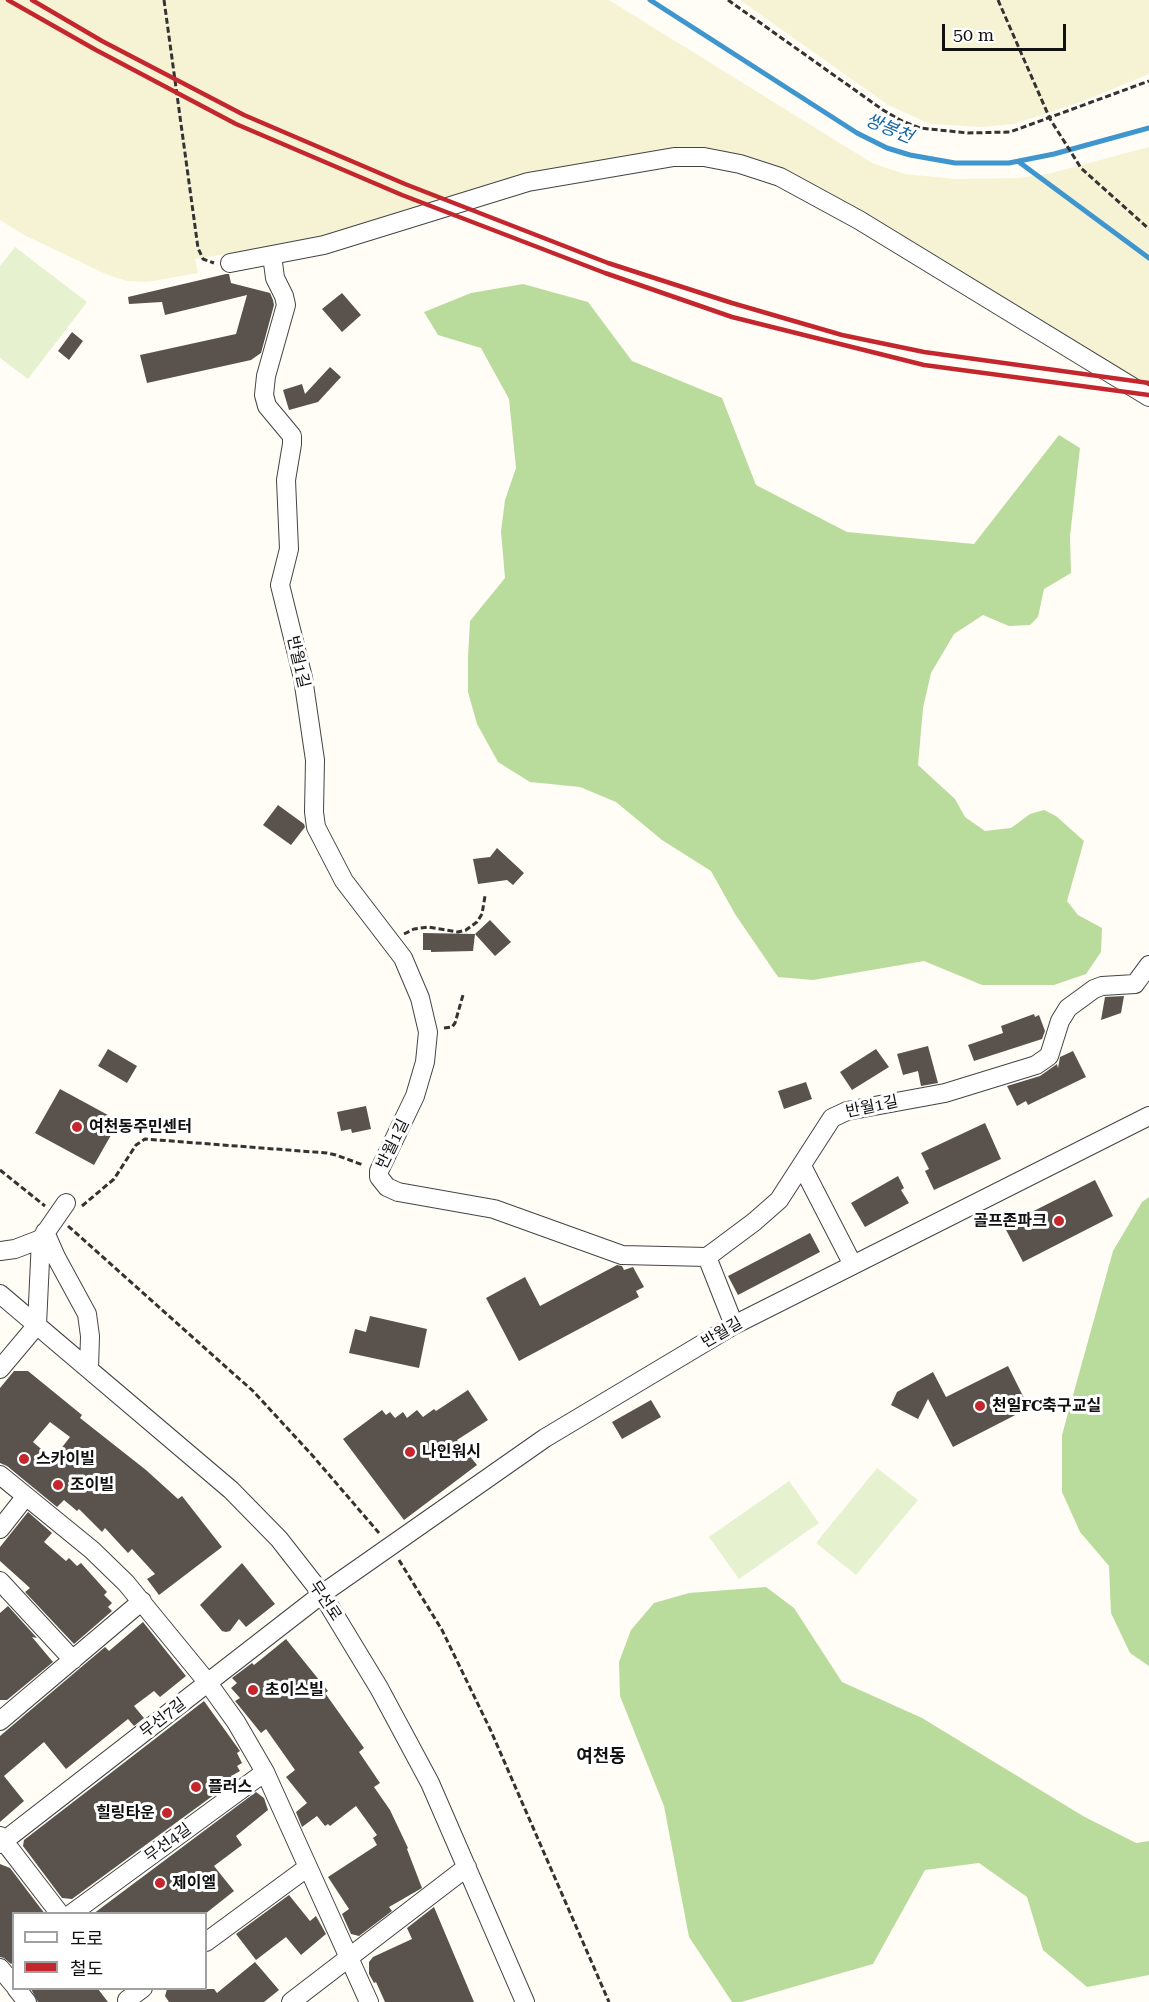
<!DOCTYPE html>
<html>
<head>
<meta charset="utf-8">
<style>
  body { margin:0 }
  #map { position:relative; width:1149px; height:2002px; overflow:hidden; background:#fffdf5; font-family:"Roboto Serif","Noto Sans KR",serif }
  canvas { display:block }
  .legend { position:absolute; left:12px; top:1912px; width:195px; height:78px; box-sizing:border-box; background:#fff; border:2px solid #a0a0a0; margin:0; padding:8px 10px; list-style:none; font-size:18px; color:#111 }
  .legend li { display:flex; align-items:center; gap:12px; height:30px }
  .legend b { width:30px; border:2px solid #a0a0a0 }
  .scale { position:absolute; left:942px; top:24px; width:124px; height:27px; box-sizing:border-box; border:3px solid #111; border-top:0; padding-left:8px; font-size:18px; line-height:21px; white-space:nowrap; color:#111; -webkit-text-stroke:4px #fff; paint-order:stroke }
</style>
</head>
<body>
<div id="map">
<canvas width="1149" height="2002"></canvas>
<ul class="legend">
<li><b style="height:8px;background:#fff"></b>도로</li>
<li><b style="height:8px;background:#c4262e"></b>철도</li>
</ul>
<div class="scale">50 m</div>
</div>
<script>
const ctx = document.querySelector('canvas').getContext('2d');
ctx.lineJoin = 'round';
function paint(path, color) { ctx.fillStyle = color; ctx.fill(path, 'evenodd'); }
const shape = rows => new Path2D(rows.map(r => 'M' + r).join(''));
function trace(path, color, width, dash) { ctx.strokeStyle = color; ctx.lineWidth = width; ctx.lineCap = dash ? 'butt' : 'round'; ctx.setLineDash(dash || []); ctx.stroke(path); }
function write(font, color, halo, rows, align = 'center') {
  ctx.font = font + ' "Roboto Serif","Noto Sans KR",serif'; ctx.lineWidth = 6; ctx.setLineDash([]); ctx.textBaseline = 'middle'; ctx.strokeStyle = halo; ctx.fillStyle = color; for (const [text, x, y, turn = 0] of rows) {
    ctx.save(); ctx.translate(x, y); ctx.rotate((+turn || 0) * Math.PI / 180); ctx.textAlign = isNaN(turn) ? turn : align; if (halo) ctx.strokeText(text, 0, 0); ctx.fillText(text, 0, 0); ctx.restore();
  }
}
paint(shape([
  [0,0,609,0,872,163,905,174,956,179,1019,178,1047,174,1149,147,1149,388,816,190,673,152,321,239,195,259,198,273,147,282,127,281,108,275,22,234,0,220],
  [740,0,1149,0,1149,74,1081,102,1014,124,982,127,930,124,888,105]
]), '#f6f3d4');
paint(shape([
  [523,284,588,302,632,361,722,398,756,485,847,532,974,544,1059,435,1080,448,1070,536,1071,573,1044,589,1038,617,1030,625,1009,626,983,615,954,634,931,673,923,708,918,765,955,799,965,817,985,831,1011,828,1030,814,1044,810,1056,816,1084,841,1067,901,1078,915,1102,928,1101,952,1086,974,1054,985,982,985,924,961,813,980,778,977,735,914,711,871,662,840,616,802,580,787,530,782,498,762,477,724,468,692,468,658,470,621,505,578,501,531,505,500,516,468,509,399,481,348,438,335,424,312,471,293],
  [1149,1197,1149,1666,1130,1653,1111,1613,1109,1566,1080,1532,1062,1492,1062,1435,1113,1251,1142,1202],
  [766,1587,794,1608,842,1682,922,1718,1083,1816,1136,1843,1149,1841,1149,1975,1087,1987,1043,1950,1027,1897,979,1863,925,1870,873,1964,741,2002,732,2002,689,1937,664,1806,620,1696,619,1662,631,1630,654,1603,689,1593]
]), '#b9dc9c');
paint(shape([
  [15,247,87,302,28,379,0,358,0,266],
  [877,1468,918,1500,856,1575,816,1543],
  [789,1481,819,1523,739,1579,709,1537]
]), '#e6f2cf');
trace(shape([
  [650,0,857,133,887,148,910,155,955,163,1009,163,1054,154,1149,128],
  [1019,162,1149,258]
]), '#3f96cf', 5);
paint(shape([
  [226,274,229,274,231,283,270,293,273,300,274,305,261,353,251,360,147,383,140,355,236,334,247,295,165,315,162,302,129,304,128,297],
  [342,293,361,315,342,332,322,309],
  [72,332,83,341,69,360,58,351],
  [330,367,341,377,318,402,289,410,283,390,302,384,305,394],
  [278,805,304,824,305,827,291,845,263,825],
  [497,848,524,873,513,885,507,880,478,884,473,859,490,857],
  [490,920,511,942,495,956,475,934],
  [423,933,475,934,473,951,431,952,431,950,423,950],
  [1124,996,1121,1013,1101,1020,1105,997],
  [1034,1014,1035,1017,1039,1015,1045,1031,1042,1039,974,1061,968,1045,1003,1033,1001,1026],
  [928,1046,938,1083,921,1086,918,1071,903,1075,897,1054],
  [108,1049,137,1066,127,1083,98,1066],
  [876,1049,889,1067,852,1090,840,1072],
  [1073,1051,1086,1077,1028,1105,1026,1101,1017,1106,1007,1086,1040,1076,1057,1064,1058,1068,1060,1057],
  [806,1082,812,1099,784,1109,778,1091],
  [60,1089,119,1121,94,1165,35,1133],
  [366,1106,371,1129,352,1133,351,1129,341,1131,337,1112],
  [985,1123,1001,1159,934,1190,925,1171,929,1169,921,1153],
  [898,1176,904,1188,901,1190,909,1203,865,1227,851,1203],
  [1095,1180,1113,1216,1023,1262,1004,1226],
  [810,1233,820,1252,738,1295,728,1276],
  [617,1265,622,1266,624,1270,633,1267,644,1287,636,1291,639,1297,519,1361,486,1298,525,1277,540,1306],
  [370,1316,427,1329,419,1368,349,1353,355,1329,366,1332],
  [1008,1366,1029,1408,953,1447,928,1399,918,1419,891,1405,897,1392,933,1372,946,1397],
  [14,1371,28,1371,82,1415,80,1418,146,1470,178,1499,182,1496,222,1547,159,1595,147,1579,155,1574,132,1549,128,1553,105,1528,102,1532,79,1509,77,1511,64,1500,57,1507,7,1466,0,1463,0,1388],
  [50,1422,70,1437,53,1459,33,1442],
  [468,1390,488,1420,457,1440,477,1465,404,1520,343,1439,382,1410,386,1415,390,1412,395,1418,403,1412,407,1418,417,1410,423,1417,434,1409,436,1411],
  [651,1400,661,1417,622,1439,612,1422],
  [28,1512,52,1533,44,1542,66,1561,69,1558,77,1566,81,1563,107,1592,104,1595,112,1603,108,1607,112,1611,74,1644,25,1592,30,1588,0,1561,0,1547],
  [242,1563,275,1604,246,1627,239,1619,230,1631,226,1632,222,1631,200,1605],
  [8,1606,37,1638,32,1637,53,1662,7,1700,0,1700,0,1613],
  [143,1622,186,1676,160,1697,154,1691,134,1706,144,1718,134,1726,128,1719,66,1769,44,1742,4,1776,24,1801,0,1822,0,1736,105,1647,109,1651],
  [286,1639,328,1691,325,1693,364,1748,359,1752,380,1783,374,1787,390,1810,408,1848,407,1849,422,1888,389,1907,392,1911,359,1936,351,1934,342,1914,349,1909,328,1877,377,1845,373,1838,377,1835,356,1806,330,1826,328,1824,325,1826,317,1816,302,1827,296,1812,307,1803,286,1777,295,1770,266,1729,261,1733,235,1701,240,1698,231,1688,237,1683,232,1678,252,1663,254,1665],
  [204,1701,240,1751,237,1753,242,1763,237,1766,240,1771,233,1775,237,1778,72,1899,62,1898,23,1846,24,1840],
  [256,1792,264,1798,268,1810,236,1836,242,1845,214,1866,234,1891,205,1914,93,1914],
  [0,1864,10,1868,45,1914,14,1914,14,1962,11,1964,4,1958,0,1957],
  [289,1895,310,1921,316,1916,326,1934,301,1955,286,1937,256,1960,236,1934],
  [434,1907,474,2002,385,2002,376,1982,374,1983,369,1974,369,1962,373,1957,412,1939,407,1928],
  [255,1962,279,1990,264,2002,169,2002,165,1996,167,1989,214,1989,217,1993],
  [31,1989,98,1989,108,2002,38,2002]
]), '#5a524d');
const minor = shape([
  [272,255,275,278,284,296,286,305,266,376,264,395,267,406,292,436,292,444,286,480,289,549,280,585,303,678,315,760,314,812,316,827,344,881,403,958,420,998,428,1032,425,1062,415,1096,379,1171,379,1177,387,1187,398,1192,494,1209,622,1255,707,1257,754,1222,779,1200,832,1118,847,1111,945,1093,1036,1065,1049,1056,1060,1021,1068,1008,1094,989,1102,986,1135,984,1149,965],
  [230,263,324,245,528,182,674,157,704,157,740,164,780,177,859,220,1149,397],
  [802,1166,853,1265],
  [45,1232,56,1257,87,1314,90,1336,89,1369],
  [0,1251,15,1249,41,1239],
  [707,1257,734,1325],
  [0,1294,231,1490,279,1539,322,1594,379,1688,430,1783,525,2002],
  [0,1369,37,1325,41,1239,66,1203],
  [0,1475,92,1550,126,1583,208,1683,236,1722,265,1772,369,2002],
  [0,1529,26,1496],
  [0,1581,73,1660],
  [0,1721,142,1601],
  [0,1836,60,1914],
  [0,1844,322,1594,545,1438,734,1325,1149,1116],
  [71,1914,265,1772],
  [206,1942,308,1867],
  [0,1968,14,1985],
  [16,1988,27,2002],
  [127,2000,143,1988],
  [291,2002,467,1867]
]);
trace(minor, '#444', 20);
trace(shape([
  [164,0,198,248,203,259,214,263],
  [728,0,883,110,902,121,920,128,968,133,1010,132,1149,81],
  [998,0,1050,119,1081,168,1149,229],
  [404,934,414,929,428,927,458,932,466,930,477,922,482,914,485,896],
  [444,1028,452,1027,455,1023,463,995],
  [0,1170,45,1206],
  [82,1206,114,1179,136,1145,145,1139,327,1153,336,1155,363,1165],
  [68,1226,253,1391,312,1455,379,1533],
  [399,1560,442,1630,491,1731,609,2002]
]), '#333', 3, [6, 3]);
trace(minor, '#fff', 18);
trace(shape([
  [8,0,96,50,236,124,402,195,605,273,732,317,924,365,1149,395],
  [32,0,102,41,244,115,405,184,608,263,732,303,842,335,924,352,1149,383]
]), '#c4262e', 4.5);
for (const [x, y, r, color] of [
  [77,1127,6,"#c4262e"],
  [1059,1221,6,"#c4262e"],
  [980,1406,6,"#c4262e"],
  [410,1452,6,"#c4262e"],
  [24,1459,6,"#c4262e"],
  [58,1485,6,"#c4262e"],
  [253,1690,6,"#c4262e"],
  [196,1787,6,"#c4262e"],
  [167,1813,6,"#c4262e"],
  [160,1883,6,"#c4262e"]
]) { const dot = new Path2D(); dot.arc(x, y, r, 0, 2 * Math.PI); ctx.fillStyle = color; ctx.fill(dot); trace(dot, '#fff', 2); }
write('16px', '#111', '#fff', [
  ["반월1길",298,662,77],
  ["반월1길",872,1107,-12],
  ["반월1길",393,1144,-64],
  ["반월길",722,1333,-30],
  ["무선로",325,1601,56],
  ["무선7길",163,1718,-38],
  ["무선4길",168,1843,-36]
]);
write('bold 16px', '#111', '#fff', [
  ["여천동주민센터",89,1127],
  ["골프존파크",1047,1221,"right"],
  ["천일FC축구교실",992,1406],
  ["나인워시",422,1452],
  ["스카이빌",36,1459],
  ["조이빌",70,1485],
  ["초이스빌",265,1690],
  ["플러스",208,1787],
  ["힐링타운",155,1813,"right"],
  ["제이엘",172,1883]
], 'left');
write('italic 18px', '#1768a6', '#fff', [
  ["쌍봉천",889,129,23]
]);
write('bold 18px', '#111', '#fff', [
  ["여천동",601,1757]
]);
</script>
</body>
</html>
